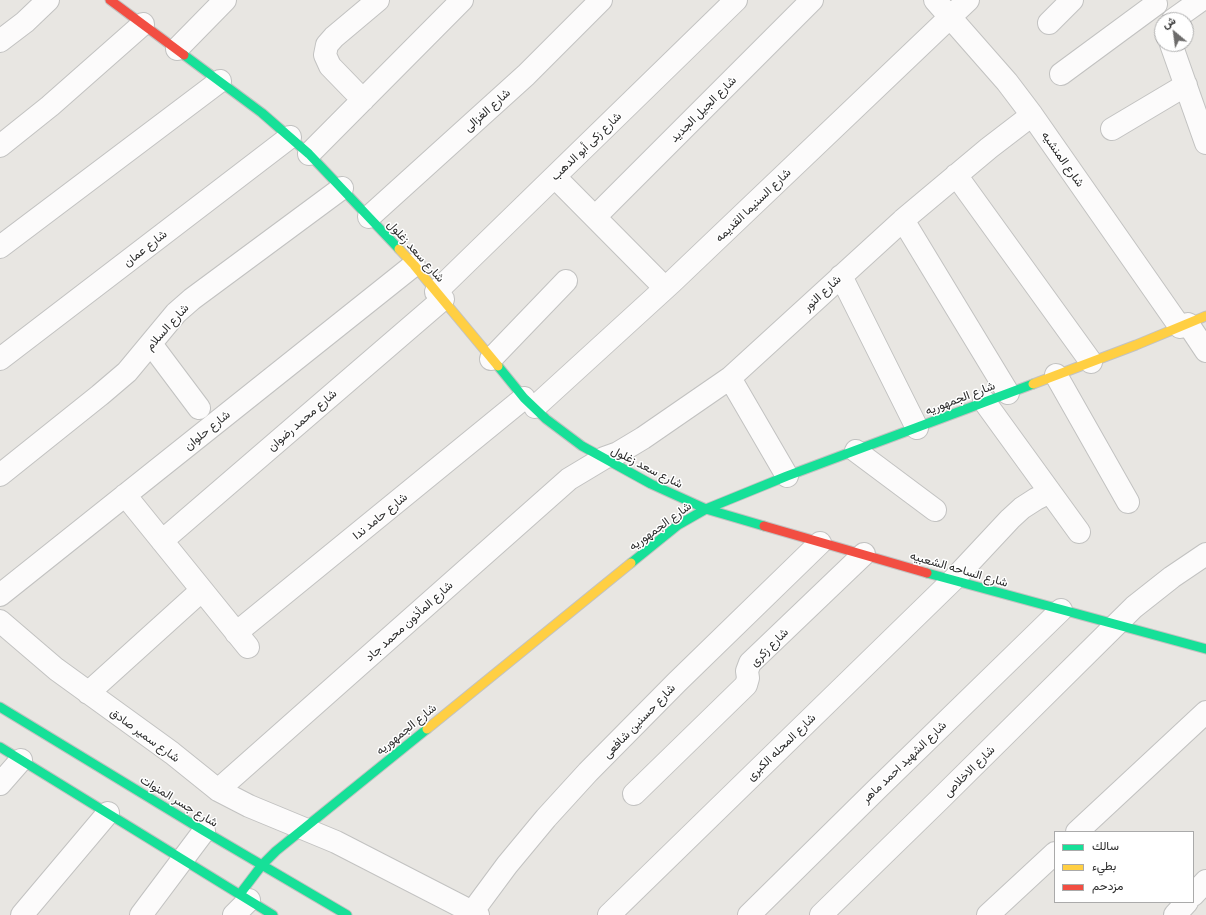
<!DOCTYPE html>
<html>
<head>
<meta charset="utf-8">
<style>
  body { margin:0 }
  #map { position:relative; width:1206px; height:915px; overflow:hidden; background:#e8e6e2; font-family:Ubuntu,Vazirmatn,sans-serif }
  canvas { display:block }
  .legend { position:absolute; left:1054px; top:831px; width:140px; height:72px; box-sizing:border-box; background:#fff; border:1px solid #aaa; margin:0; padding:5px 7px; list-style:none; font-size:12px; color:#2b2b2b }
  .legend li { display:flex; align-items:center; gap:8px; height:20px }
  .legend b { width:20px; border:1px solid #aaa }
  .north { position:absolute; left:1154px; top:12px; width:40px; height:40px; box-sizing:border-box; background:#fff; border:1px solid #aaa; border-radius:50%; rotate:331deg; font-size:11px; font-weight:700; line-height:16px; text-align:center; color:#2b2b2b }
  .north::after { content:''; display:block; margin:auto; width:14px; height:18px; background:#6d6c6b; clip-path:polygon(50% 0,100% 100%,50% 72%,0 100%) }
</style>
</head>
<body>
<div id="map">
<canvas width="1206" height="915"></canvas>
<ul class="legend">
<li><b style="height:5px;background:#16e098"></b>سالك</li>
<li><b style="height:5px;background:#ffcf43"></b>بطيء</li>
<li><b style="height:5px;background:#f24e42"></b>مزدحم</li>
</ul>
<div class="north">ش</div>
</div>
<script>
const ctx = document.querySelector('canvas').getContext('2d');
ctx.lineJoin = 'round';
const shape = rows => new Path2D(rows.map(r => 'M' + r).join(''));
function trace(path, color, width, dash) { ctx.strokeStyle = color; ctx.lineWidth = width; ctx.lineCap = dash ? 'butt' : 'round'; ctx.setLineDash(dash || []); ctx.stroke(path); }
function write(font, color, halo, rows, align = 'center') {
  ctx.font = font + ' Ubuntu,Vazirmatn,sans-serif'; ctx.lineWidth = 3; ctx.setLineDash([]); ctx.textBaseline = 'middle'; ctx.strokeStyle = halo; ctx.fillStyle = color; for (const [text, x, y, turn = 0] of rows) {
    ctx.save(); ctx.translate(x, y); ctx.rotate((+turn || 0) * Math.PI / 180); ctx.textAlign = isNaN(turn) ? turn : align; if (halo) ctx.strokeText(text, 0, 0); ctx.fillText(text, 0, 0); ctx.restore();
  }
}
const street = shape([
  [935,0,1007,82,1032,115,1180,327],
  [1173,20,1201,0],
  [1049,23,1072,0],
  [0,41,25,22,48,0],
  [1171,44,1206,143],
  [177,49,225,0],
  [1061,74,1156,4],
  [363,100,330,66,325,55,327,45,334,37,378,0],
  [1112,129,1186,85],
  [0,146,50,106,143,24],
  [309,154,462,0],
  [956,175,1091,362],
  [555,177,665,288],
  [369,217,526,75,601,0],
  [595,217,812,0],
  [903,220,1008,393],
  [0,247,220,81],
  [841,276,917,428],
  [436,292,736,0],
  [1188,324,1206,351],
  [151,344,199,408],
  [0,359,290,137],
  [491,359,566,281],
  [1056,375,1128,502],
  [730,378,787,476],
  [984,401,1079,532],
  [535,407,672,282,968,0],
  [856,451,935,510],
  [0,475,100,395,127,372,176,313,192,299,342,188],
  [125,495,248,647],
  [162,541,443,299],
  [0,595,414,265],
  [0,621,56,669,172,753,218,790,249,806,336,842,478,915],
  [236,633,524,398],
  [88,693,202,590],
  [0,784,21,760],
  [218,790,569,479,604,458,618,453,643,438,730,378,903,220,989,148,1032,115],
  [634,794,746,685,748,678,747,671,750,663,864,554],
  [1077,832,1206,712],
  [1193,895,1206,881],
  [22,915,108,813],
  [141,915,204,831],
  [234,915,249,900],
  [470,915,507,865,546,818,588,772,677,682,820,543],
  [609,915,953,580,1010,519,1022,508,1036,499,1050,492],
  [749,915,879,787,1061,610],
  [821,915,940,799,1134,607,1172,577,1206,554],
  [988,915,1055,853],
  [1175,915,1187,902]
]);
const fast = shape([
  [184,55,262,113,309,154,399,249],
  [498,366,524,398,546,419,582,446,651,484,706,509,764,526],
  [631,563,678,525,706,509,787,476,1033,384],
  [927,573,1206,649],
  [0,707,204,831,347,915],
  [0,747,273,915],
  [240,894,262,865,276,851,427,729]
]);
const slow = shape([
  [399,249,414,265,498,366],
  [1033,384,1136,345,1206,316],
  [427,729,631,563]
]);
const jam = shape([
  [110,0,184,55],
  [764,526,927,573]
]);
trace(street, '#c2c2c1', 24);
trace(fast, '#c2c2c1', 11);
trace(slow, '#c2c2c1', 11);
trace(jam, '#c2c2c1', 11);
trace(street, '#fcfbfb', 22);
trace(fast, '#16e098', 9);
trace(slow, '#ffcf43', 9);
trace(jam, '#f24e42', 9);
write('12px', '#2b2b2b', '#fff', [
  ["شارع الجيل الجديد",703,109,-45],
  ["شارع الغزالى",487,110,-42],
  ["شارع زكى أبو الدهب",586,146,-44],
  ["شارع المنشيه",1063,159,55],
  ["شارع السنيما القديمه",753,205,-44],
  ["شارع عمان",145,248,-38],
  ["شارع سعد زغلول",416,251,48],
  ["شارع النور",822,293,-43],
  ["شارع السلام",167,327,-48],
  ["شارع الجمهوريه",960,398,-21],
  ["شارع محمد رضوان",302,420,-41],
  ["شارع حلوان",207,430,-39],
  ["شارع سعد زغلول",647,467,27],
  ["شارع حامد ندا",380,516,-39],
  ["شارع الجمهوريه",660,526,-36],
  ["شارع الساحه الشعبيه",959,569,16],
  ["شارع المأذون محمد جاد",409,621,-42],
  ["شارع زكرى",769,647,-45],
  ["شارع حسنين شافعى",639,721,-46],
  ["شارع الجمهوريه",406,729,-39],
  ["شارع سمير صادق",145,735,36],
  ["شارع المحله الكبرى",781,747,-44],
  ["شارع الشهيد احمد ماهر",904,762,-44],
  ["شارع الاخلاص",969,771,-45],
  ["شارع جسر المنوات",179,801,31]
]);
</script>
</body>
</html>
